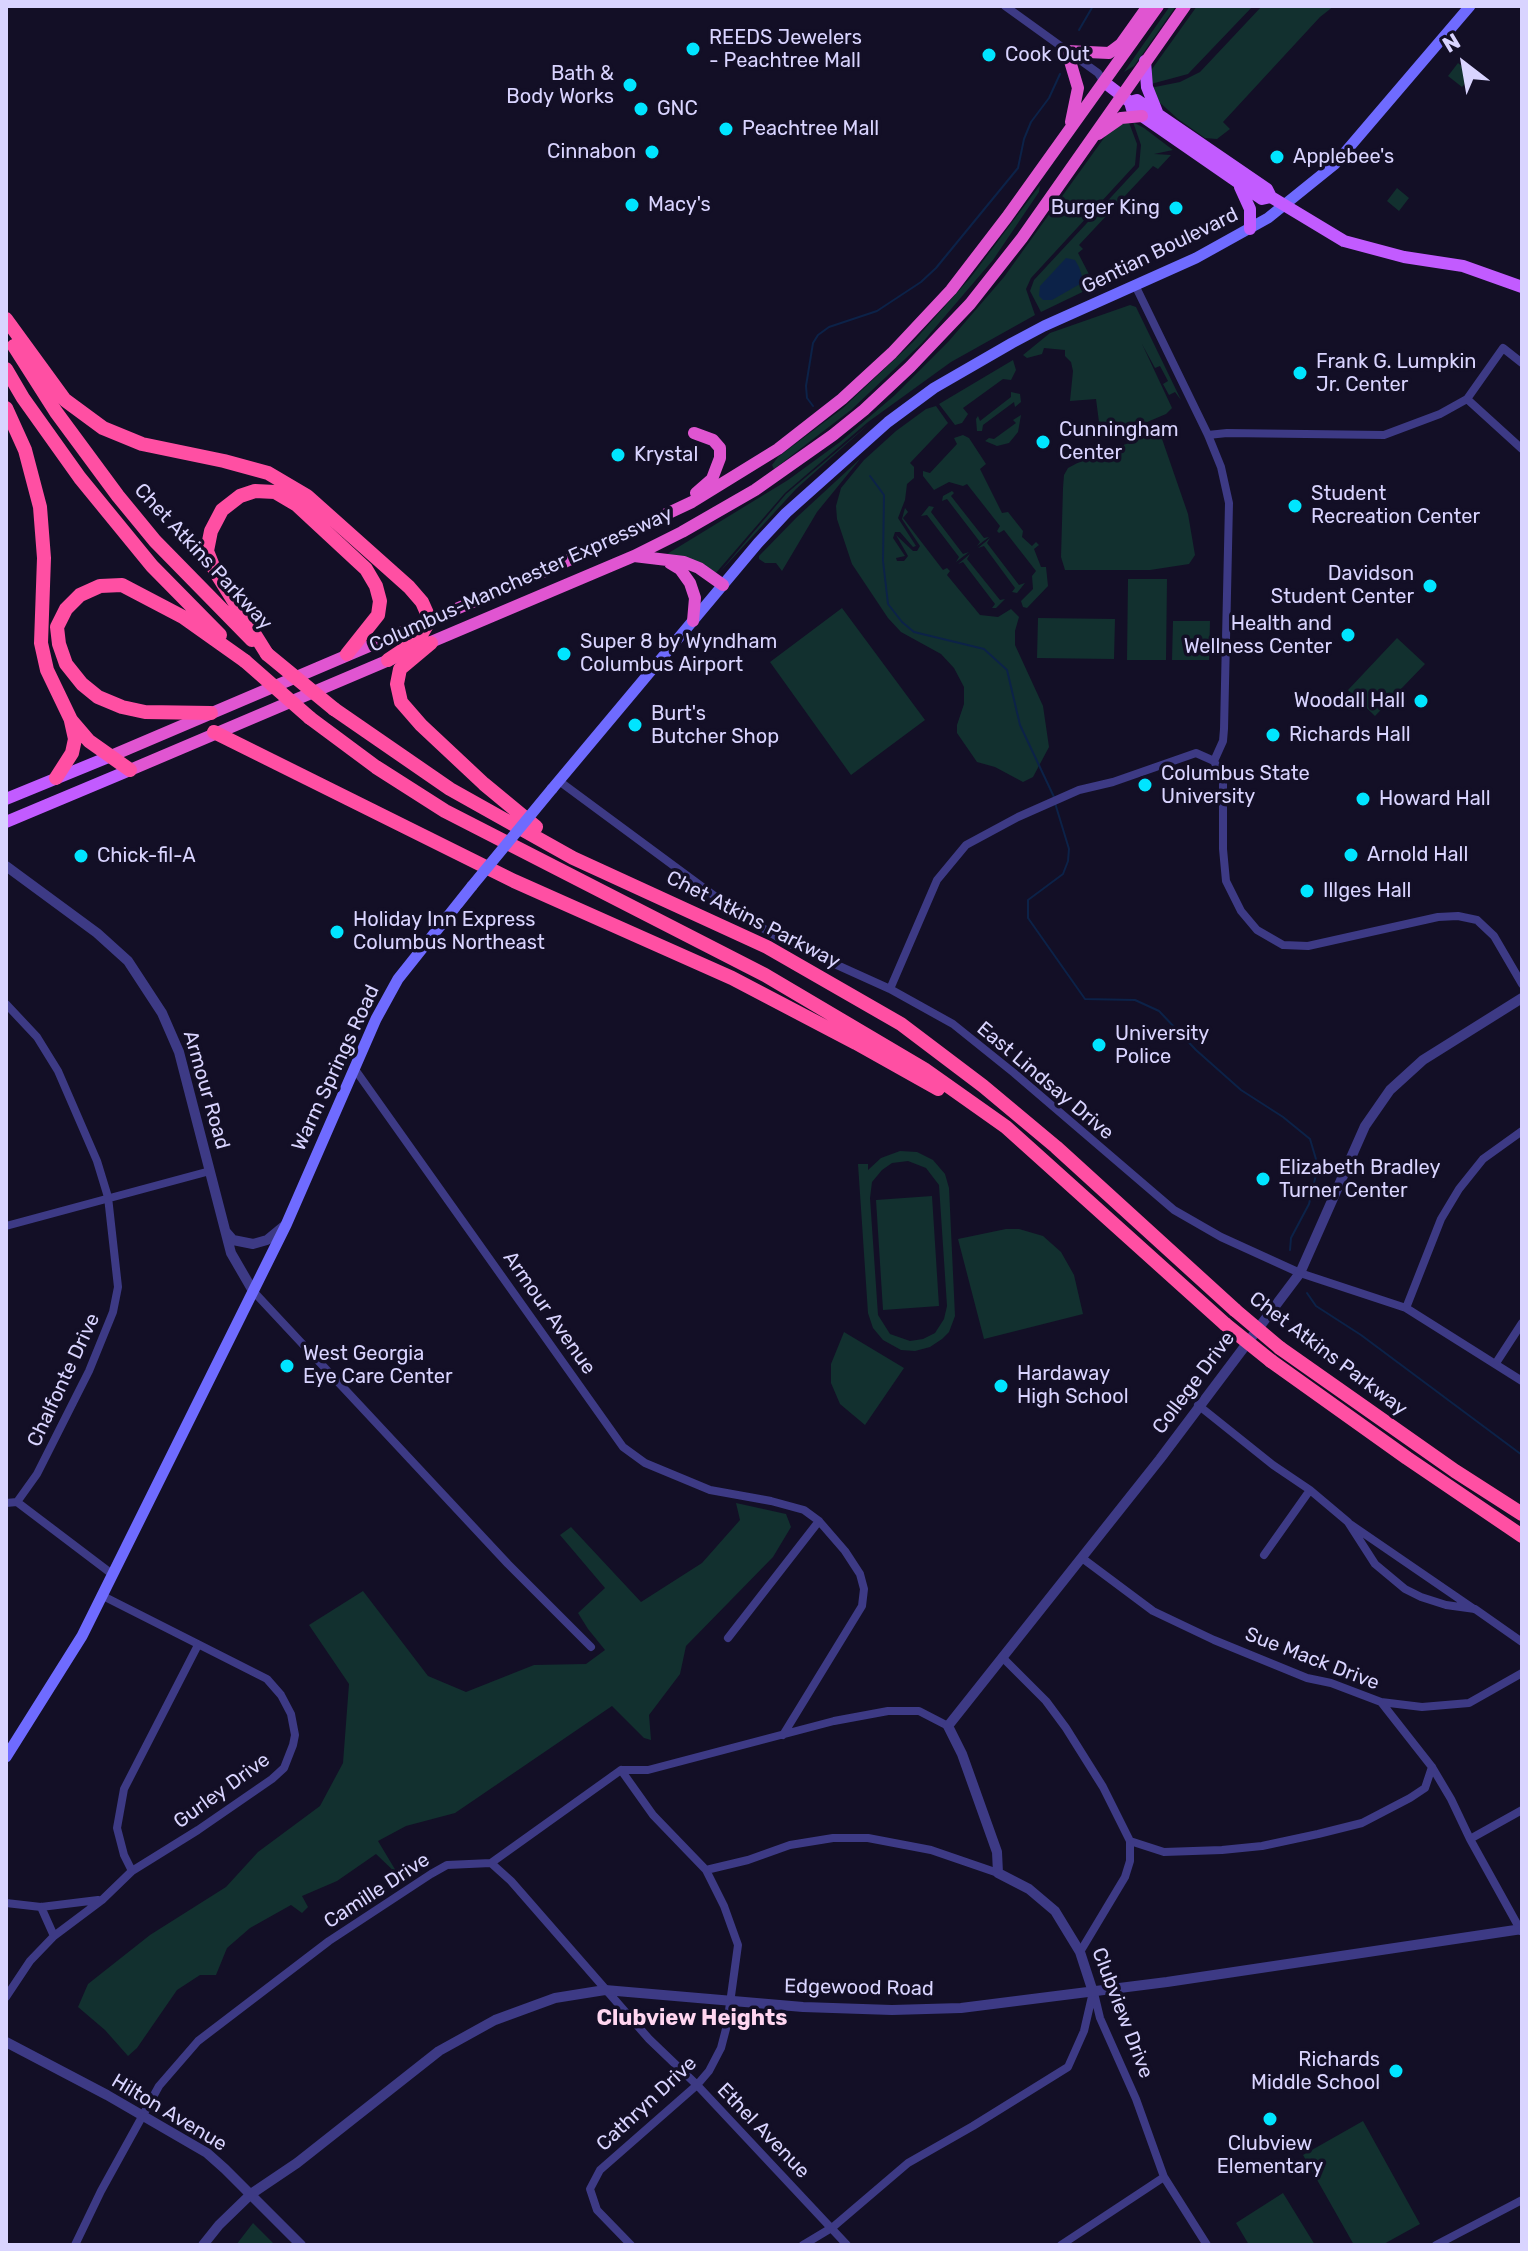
<!DOCTYPE html>
<html>
<head>
<meta charset="utf-8">
<style>
  body { margin:0 }
  #map { position:relative; width:1528px; height:2251px; overflow:hidden; background:#130f26; font-family:Rubik,sans-serif }
  canvas { display:block }
  .frame { position:absolute; inset:0; border:8px solid #d9d4ff; pointer-events:none }
  .north { position:absolute; left:1424px; top:24px; width:80px; height:80px; -webkit-text-stroke:6px #130f26; paint-order:stroke; rotate:329deg; font-size:22px; font-weight:700; line-height:32px; text-align:center; color:#d9d4ff }
  .north::after { content:''; display:block; margin:auto; width:28px; height:36px; background:#d9d4ff; clip-path:polygon(50% 0,100% 100%,50% 72%,0 100%) }
</style>
</head>
<body>
<div id="map">
<canvas width="1528" height="2251"></canvas>
<div class="frame"></div>
<div class="north">N</div>
</div>
<script>
const ctx = document.querySelector('canvas').getContext('2d');
ctx.lineJoin = 'round';
function paint(path, color) { ctx.fillStyle = color; ctx.fill(path, 'evenodd'); }
const shape = rows => new Path2D(rows.map(r => 'M' + r).join(''));
function trace(path, color, width, dash) { ctx.strokeStyle = color; ctx.lineWidth = width; ctx.lineCap = dash ? 'butt' : 'round'; ctx.setLineDash(dash || []); ctx.stroke(path); }
function write(font, color, halo, rows, align = 'center') {
  ctx.font = font + ' Rubik,sans-serif'; ctx.lineWidth = 7; ctx.setLineDash([]); ctx.textBaseline = 'middle'; ctx.strokeStyle = halo; ctx.fillStyle = color; for (const [text, x, y, turn = 0] of rows) {
    ctx.save(); ctx.translate(x, y); ctx.rotate((+turn || 0) * Math.PI / 180); ctx.textAlign = isNaN(turn) ? turn : align; if (halo) ctx.strokeText(text, 0, 0); ctx.fillText(text, 0, 0); ctx.restore();
  }
}
paint(shape([
  [1170,6,1176,6,1134,66,1124,72],
  [1197,6,1253,6,1188,74,1151,84,1149,76,1152,69],
  [1262,6,1334,6,1320,17,1223,122,1230,129,1217,139,1205,138,1178,119,1157,100,1150,88,1180,82,1200,72],
  [1458,63,1472,75,1462,87,1448,76],
  [1128,120,1137,144,1135,165,1031,278,1026,289,1035,315,951,362,868,422,785,493,715,574,667,554,788,480,840,442,895,395,948,342,1004,277,1109,131],
  [1133,122,1144,128,1173,150,1154,154,1171,155,1158,169,1153,166,1079,245,1083,249,1078,253,1093,282,1116,272,1097,285,1041,312,1030,291,1034,280,1139,167,1141,145],
  [1040,185,1039,192,993,260,922,343,851,410,774,469,772,465,778,457,843,408,913,342,971,277],
  [1397,188,1409,198,1399,211,1387,201],
  [1130,305,1136,307,1181,400,1175,392,1169,395,1163,384,1168,381,1160,366,1155,368,1142,344,1172,408,1166,414,1107,439,1099,422,1096,399,1070,401,1073,371,1071,362,1065,356,1065,350,1044,348,1042,354,1027,358,1023,355,1050,333],
  [1036,317,954,363,870,423,796,489,718,574,786,494,870,423,954,363],
  [1013,360,1016,370,1011,380,1003,379,963,408,968,414,962,423,955,425,939,404],
  [1011,392,1020,394,1021,402,1015,407,1014,402,983,425,982,431,977,431,976,419,978,416,980,421,1011,397],
  [936,406,948,423,910,463,914,467,914,478,907,484,905,500,898,518,916,546,913,547,900,532,895,532,893,538,905,556,896,558,897,561,904,561,908,556,896,535,913,551,917,551,920,546,902,519,905,508,908,512,903,518,943,570,947,568,950,571,947,575,980,615,998,617,1011,609,1019,617,1015,631,1015,645,1043,706,1049,747,1033,777,1023,782,995,767,977,762,957,733,957,725,964,704,964,687,954,668,941,654,901,632,888,618,852,564,837,519,836,506,841,488,864,460,896,431,926,409],
  [1021,415,1018,432,1009,443,997,446,985,441,989,438,994,439,1016,423,1013,420],
  [963,435,969,438,986,464,980,469,1002,513,1008,512,1023,531,1022,537,1032,546,1036,542,1039,545,1034,549,1041,567,1046,567,1048,586,1027,608,1023,607,1021,601,1033,589,1032,576,1036,571,1004,530,999,533,997,531,1000,526,967,484,963,486,949,482,934,490,923,476,923,471,930,473,957,444,954,438],
  [1148,436,1161,436,1188,514,1195,555,1189,564,1150,570,1065,570,1061,557,1063,488,1064,475,1068,468,1085,459],
  [861,458,817,512,782,571,776,563,765,563,759,559,759,556,797,517],
  [952,491,954,493,951,496,984,538,989,537,977,546,980,542,947,499,942,501,943,496],
  [929,506,934,507,931,512,963,554,969,552,956,562,959,557,927,515,921,516],
  [990,538,987,543,1019,585,1025,583,1017,593,1012,592,1015,588,984,546,978,548],
  [970,554,967,559,1000,600,1005,599,996,608,992,608,995,604,963,562,958,564],
  [1128,579,1167,579,1166,660,1127,660],
  [842,608,925,720,851,775,770,662],
  [1038,618,1115,619,1114,659,1037,658],
  [1173,621,1210,621,1209,660,1172,660],
  [1397,638,1425,664,1375,716,1348,690],
  [900,1151,917,1152,933,1160,945,1174,949,1188,955,1316,949,1332,942,1339,930,1347,915,1351,901,1350,883,1340,873,1328,868,1313,858,1164,868,1164,868,1170,881,1158],
  [908,1161,926,1168,939,1185,947,1306,944,1319,935,1333,923,1339,910,1341,890,1334,878,1315,870,1198,872,1182,882,1170,892,1163],
  [932,1196,939,1306,883,1310,876,1200],
  [1006,1229,1019,1229,1043,1236,1061,1252,1074,1275,1083,1314,984,1339,958,1239],
  [844,1332,904,1368,865,1425,840,1404,831,1383,831,1364],
  [736,1503,786,1514,791,1527,773,1557,686,1646,680,1674,649,1715,651,1740,644,1738,612,1706,455,1813,406,1826,378,1841,399,1876,376,1854,337,1881,302,1896,308,1907,302,1913,291,1905,250,1928,227,1948,216,1975,200,1975,177,1990,137,2048,128,2056,105,2030,78,2007,88,1984,150,1935,226,1887,258,1852,320,1806,343,1763,349,1684,309,1625,363,1591,428,1676,466,1692,534,1665,586,1664,605,1650,588,1629,578,1613,605,1588,560,1535,571,1527,641,1602,702,1563,740,1520],
  [1363,2121,1420,2224,1382,2245,1354,2245,1303,2155],
  [1283,2193,1315,2245,1249,2245,1236,2223],
  [253,2223,275,2245,236,2245]
]), '#12302f');
paint(shape([
  [1066,258,1075,260,1079,267,1083,279,1080,284,1052,300,1043,300,1039,296,1040,286]
]), '#0c2248');
trace(shape([
  [1079,30,1093,6],
  [813,406,807,398,806,386,813,343,818,335,829,327,877,311,921,282,936,268,1018,168,1024,139,1031,122,1049,98,1060,74],
  [870,476,884,495,883,561,888,604,902,622,914,632,984,649,1007,670,1020,725,1054,797],
  [1055,803,1069,849,1068,861,1063,874,1028,900,1028,918,1085,999,1135,1000,1159,1011,1196,1050,1241,1090,1283,1117,1310,1139,1318,1166,1309,1204,1291,1238,1290,1250],
  [1307,1293,1316,1306,1361,1335,1522,1455]
]), '#0c2248', 2);
trace(shape([
  [1005,6,1098,73,1104,82],
  [1135,285,1208,435,1221,467,1229,503,1224,729,1223,741,1214,761],
  [1467,399,1522,449],
  [1208,435,1227,433,1384,435,1440,414,1467,399,1503,348,1522,363],
  [559,781,739,914,786,942,890,989,953,1024,1014,1073,1174,1210,1221,1237,1300,1273,1406,1308,1522,1381],
  [890,989,937,880,966,845,1018,817,1079,790,1113,782,1196,753,1214,761,1223,780,1223,849,1226,881,1241,911,1257,930,1283,945,1308,946,1438,917,1458,916,1477,920,1494,936,1522,984],
  [6,1004,37,1037,58,1071,97,1161,108,1197,118,1287,113,1312,89,1371,37,1474,17,1502],
  [354,1068,623,1447,645,1463,710,1490,771,1501,804,1510,819,1521,845,1551,860,1574,864,1589,862,1606,783,1735],
  [6,1226,210,1171],
  [253,1291,508,1564,591,1647],
  [1406,1308,1441,1219,1459,1189,1483,1159,1522,1131],
  [1496,1363,1522,1323],
  [1198,1405,1273,1465,1310,1490,1348,1522,1375,1564,1405,1589,1421,1597,1446,1605,1475,1609,1522,1642],
  [6,1503,17,1502,112,1574],
  [1350,1524,1474,1609],
  [1264,1555,1310,1490],
  [1082,1558,1153,1611,1214,1640,1307,1678,1331,1683,1381,1702,1432,1767,1451,1799,1470,1839,1521,1931],
  [728,1638,819,1521],
  [1002,1657,1046,1701,1066,1728,1103,1787,1130,1841,1130,1861,1125,1877,1080,1952],
  [1381,1702,1422,1707,1469,1703,1522,1673],
  [621,1770,653,1815,706,1870,724,1906,738,1945,727,2025,721,2048,709,2071,697,2085,600,2170,590,2189,597,2210,631,2245],
  [1470,1839,1522,1810],
  [1130,1841,1164,1852,1222,1850,1262,1846,1318,1834,1362,1823,1410,1798,1425,1788,1432,1767],
  [491,1863,511,1881,649,2039,697,2085,847,2245],
  [706,1870,748,1860,790,1845,833,1838,868,1838,931,1850,998,1873],
  [132,1871,124,1855,117,1828,124,1789,198,1645],
  [6,1903,41,1907,98,1900],
  [41,1907,54,1936],
  [1094,1993,1100,2018,1136,2099,1164,2177,1207,2245],
  [6,1997,30,1961,54,1936,102,1900,132,1871,198,1830,272,1779,284,1768,293,1745,295,1735,291,1714,281,1695,267,1679,101,1595],
  [75,2245,101,2191,159,2086,198,2041,329,1941,431,1874,447,1865,491,1863,621,1770,648,1770,834,1721,888,1711,919,1711,948,1726],
  [803,2245,833,2227,908,2163,973,2126,1068,2067,1084,2031,1093,1992],
  [1061,2245,1164,2177],
  [1436,2245,1522,2200]
]), '#3d3a85', 8);
trace(shape([
  [6,866,97,933,128,961,162,1013,179,1052,231,1253,253,1291],
  [226,1232,233,1240,253,1244,267,1240,284,1226],
  [1093,1992,1080,1952,1055,1911,1029,1889,998,1873,997,1852,962,1754,948,1726,1160,1459,1300,1273,1365,1126,1390,1090,1423,1060,1522,998],
  [6,2042,107,2095,207,2153,225,2169,301,2245],
  [203,2245,219,2225,251,2194,297,2163,439,2051,495,2020,555,1998,605,1990,803,2007,892,2010,961,2008,1167,1982,1522,1929]
]), '#3d3a85', 10);
trace(shape([
  [552,789,758,543,786,513,888,422,934,388,1012,343,1044,326,1196,258,1268,218,1335,164,1470,6],
  [6,1757,82,1636,286,1225,376,1019,398,979,472,886]
]), '#6f6bff', 11);
trace(shape([
  [1145,61,1147,87,1157,112],
  [1104,82,1130,102,1132,109,1262,199,1271,197,1344,241,1404,257,1463,266,1522,287],
  [1130,102,1137,100,1267,189,1271,197],
  [1240,187,1250,209,1250,229],
  [6,799,111,756],
  [6,822,130,770]
]), '#c25bff', 12);
trace(shape([
  [1071,122,1078,88,1067,51,1109,53,1121,44,1148,6],
  [1098,134,1121,118,1142,116],
  [694,433,713,440,720,448,720,458,712,479,696,493],
  [634,556,684,562,699,568,723,585],
  [670,563,680,569,690,583,695,598,693,621],
  [424,645,634,556,682,532,755,490,833,435,864,410,910,367,970,304,1022,238,1185,6],
  [111,756,543,572,692,502,778,449,842,399,892,353,951,290,1007,217,1158,6],
  [130,770,396,657]
]), '#e055d1', 12);
trace(shape([
  [6,319,65,400,103,428,142,444,224,461,268,473,307,496,409,587,422,602,430,620,418,640,388,660],
  [14,346,56,412,118,496,155,541,252,640],
  [6,369,23,398,80,478,152,566,220,635],
  [6,408,25,450,40,507,44,558,41,643,47,670,71,720,89,741,130,770],
  [431,643,400,669,397,684,401,702,421,725,484,784,536,827],
  [267,654,215,571,207,551,211,531,222,510,240,496,255,491,275,492,297,505,366,569,376,586,380,601,378,615,347,654],
  [334,709,450,789,573,858,767,947,901,1024,983,1086,1056,1147,1235,1310],
  [211,713,145,712,122,707,98,697,82,684,66,664,59,644,57,627,66,609,80,595,100,586,122,585,183,617,245,661],
  [310,718,376,767,445,811,765,975,924,1069,1006,1127,1225,1324],
  [214,732,514,881,732,978,856,1043,938,1089],
  [56,778,72,753,75,739,71,721],
  [1280,1348,1455,1471,1522,1514],
  [1271,1361,1407,1458,1522,1536]
]), '#ff4fa3', 14);
trace(shape([
  [472,886,552,789]
]), '#6f6bff', 11);
trace(shape([
  [267,654,334,709],
  [245,661,310,718],
  [1235,1310,1280,1348],
  [1225,1324,1271,1361]
]), '#ff4fa3', 14);
for (const [x, y, r, color] of [
  [693,49,8,"#00e5ff"],
  [989,55,8,"#00e5ff"],
  [630,85,8,"#00e5ff"],
  [641,109,8,"#00e5ff"],
  [726,129,8,"#00e5ff"],
  [652,152,8,"#00e5ff"],
  [1277,157,8,"#00e5ff"],
  [632,205,8,"#00e5ff"],
  [1176,208,8,"#00e5ff"],
  [1300,373,8,"#00e5ff"],
  [1043,442,8,"#00e5ff"],
  [618,455,8,"#00e5ff"],
  [1295,506,8,"#00e5ff"],
  [1430,586,8,"#00e5ff"],
  [1348,635,8,"#00e5ff"],
  [564,654,8,"#00e5ff"],
  [1421,701,8,"#00e5ff"],
  [635,725,8,"#00e5ff"],
  [1273,735,8,"#00e5ff"],
  [1145,785,8,"#00e5ff"],
  [1363,799,8,"#00e5ff"],
  [1351,855,8,"#00e5ff"],
  [81,856,8,"#00e5ff"],
  [1307,891,8,"#00e5ff"],
  [337,932,8,"#00e5ff"],
  [1099,1045,8,"#00e5ff"],
  [1263,1179,8,"#00e5ff"],
  [287,1366,8,"#00e5ff"],
  [1001,1386,8,"#00e5ff"],
  [1396,2071,8,"#00e5ff"],
  [1270,2119,8,"#00e5ff"]
]) { const dot = new Path2D(); dot.arc(x, y, r, 0, 2 * Math.PI); ctx.fillStyle = color; ctx.fill(dot); trace(dot, '#130f26', 3); }
write('20px', '#d9d4ff', '#130f26', [
  ["REEDS Jewelers",709,38],
  ["- Peachtree Mall",709,61],
  ["Cook Out",1005,55],
  ["Bath &",614,74,"right"],
  ["Body Works",614,97,"right"],
  ["GNC",657,109],
  ["Peachtree Mall",742,129],
  ["Cinnabon",636,152,"right"],
  ["Applebee's",1293,157],
  ["Macy's",648,205],
  ["Burger King",1160,208,"right"],
  ["Frank G. Lumpkin",1316,362],
  ["Jr. Center",1316,385],
  ["Cunningham",1059,430],
  ["Center",1059,453],
  ["Krystal",634,455],
  ["Student",1311,494],
  ["Recreation Center",1311,517],
  ["Davidson",1414,574,"right"],
  ["Student Center",1414,597,"right"],
  ["Health and",1332,624,"right"],
  ["Wellness Center",1332,647,"right"],
  ["Super 8 by Wyndham",580,642],
  ["Columbus Airport",580,665],
  ["Woodall Hall",1405,701,"right"],
  ["Burt's",651,714],
  ["Butcher Shop",651,737],
  ["Richards Hall",1289,735],
  ["Columbus State",1161,774],
  ["University",1161,797],
  ["Howard Hall",1379,799],
  ["Arnold Hall",1367,855],
  ["Chick-fil-A",97,856],
  ["Illges Hall",1323,891],
  ["Holiday Inn Express",353,920],
  ["Columbus Northeast",353,943],
  ["University",1115,1034],
  ["Police",1115,1057],
  ["Elizabeth Bradley",1279,1168],
  ["Turner Center",1279,1191],
  ["West Georgia",303,1354],
  ["Eye Care Center",303,1377],
  ["Hardaway",1017,1374],
  ["High School",1017,1397],
  ["Richards",1380,2060,"right"],
  ["Middle School",1380,2083,"right"],
  ["Clubview",1270,2144,"center"],
  ["Elementary",1270,2167,"center"]
], 'left');
write('20px', '#d9d4ff', '#130f26', [
  ["Gentian Boulevard",1160,251,-26],
  ["Chet Atkins Parkway",203,557,47],
  ["Columbus-Manchester Expressway",521,580,-24],
  ["Chet Atkins Parkway",753,920,27],
  ["Warm Springs Road",336,1068,-65],
  ["East Lindsay Drive",1045,1081,40],
  ["Armour Road",206,1090,74],
  ["Armour Avenue",549,1313,55],
  ["Chet Atkins Parkway",1328,1354,37],
  ["Chalfonte Drive",64,1380,-65],
  ["College Drive",1194,1383,-53],
  ["Sue Mack Drive",1312,1659,21],
  ["Gurley Drive",222,1791,-36],
  ["Camille Drive",377,1891,-33],
  ["Edgewood Road",859,1988,1],
  ["Clubview Drive",1122,2013,69],
  ["Cathryn Drive",647,2104,-43],
  ["Hilton Avenue",169,2113,31],
  ["Ethel Avenue",763,2131,46]
]);
write('bold 22px', '#ffd6f0', '#130f26', [
  ["Clubview Heights",692,2019]
]);
</script>
</body>
</html>
